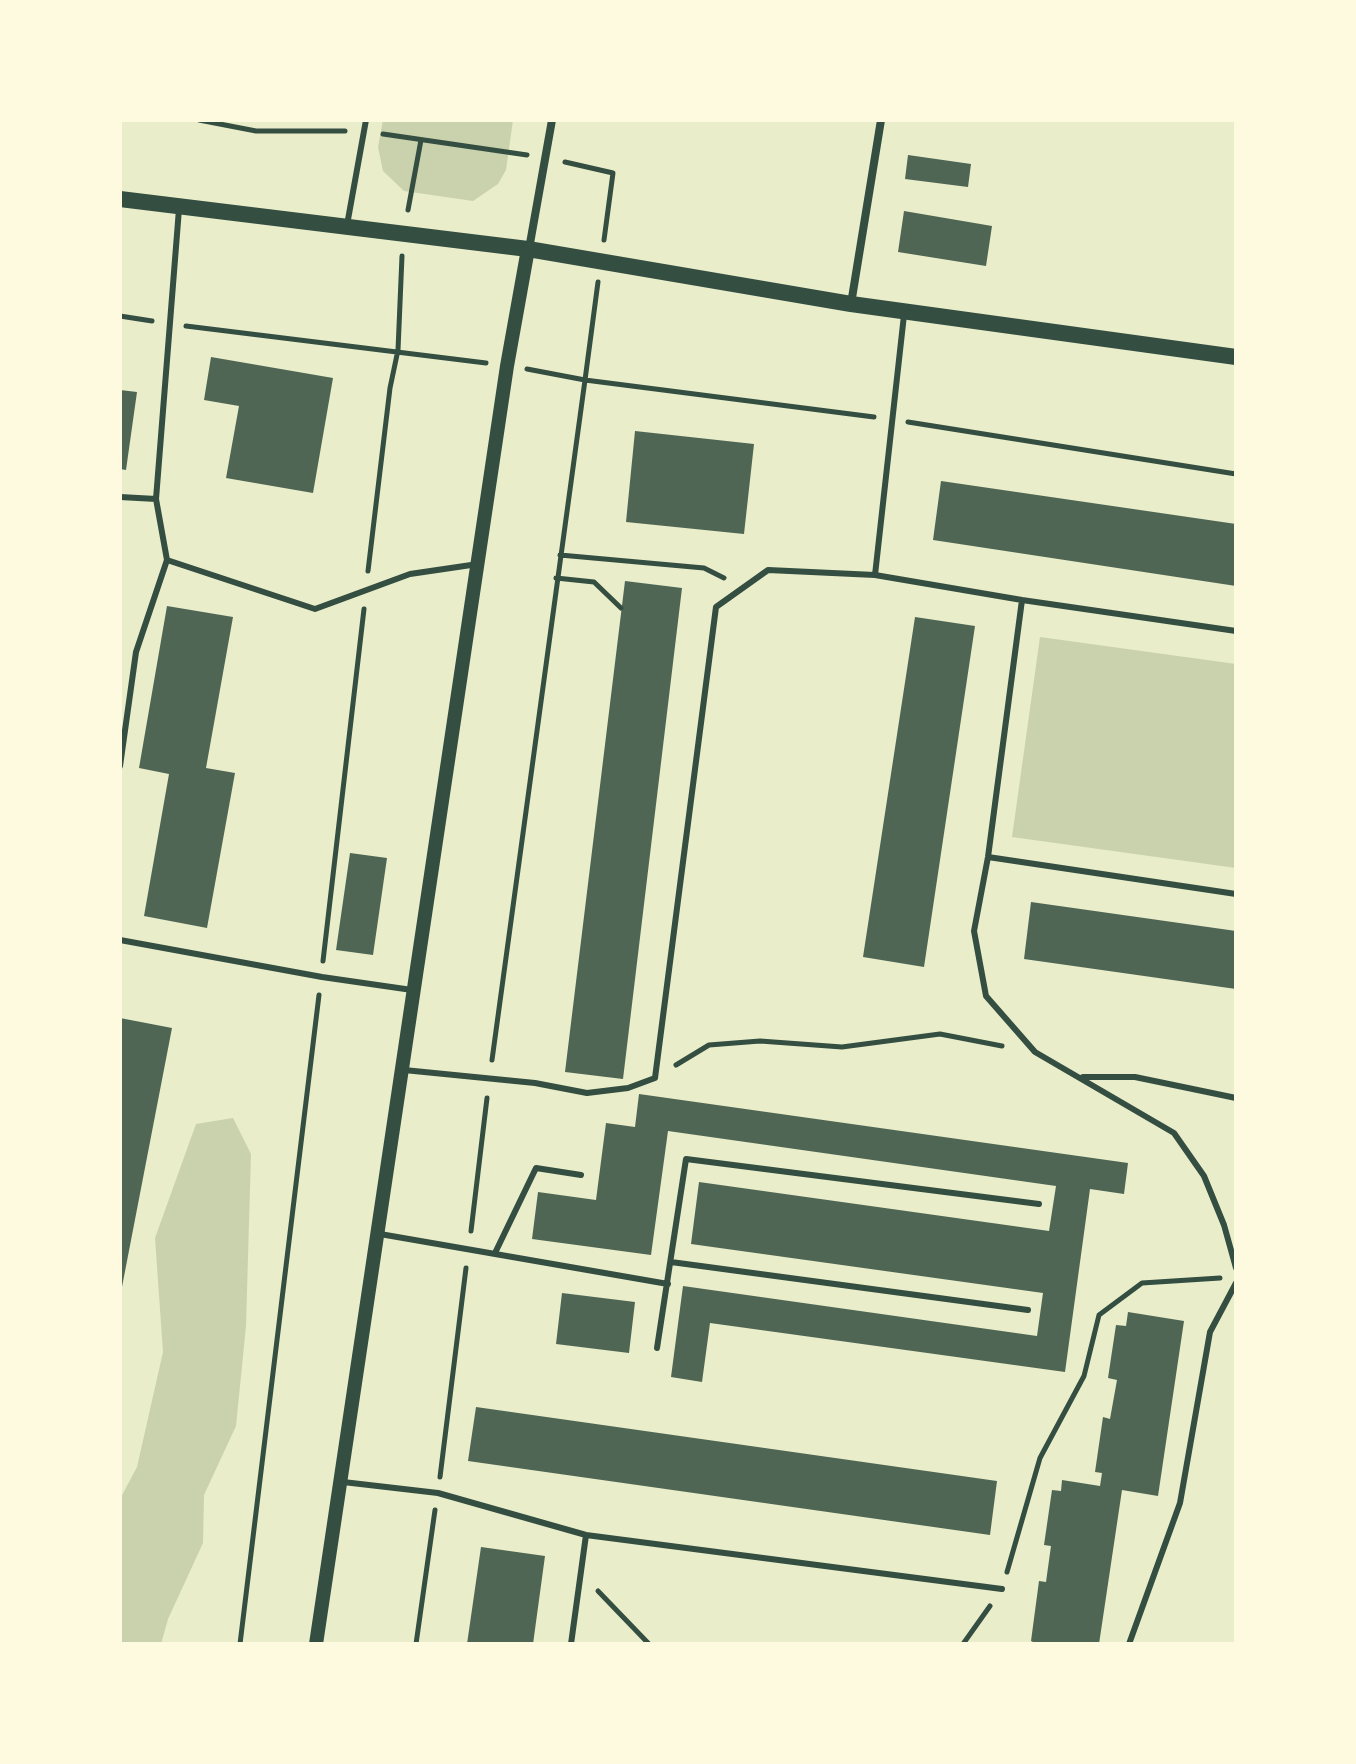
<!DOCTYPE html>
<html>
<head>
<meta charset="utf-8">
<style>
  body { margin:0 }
  #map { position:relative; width:1356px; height:1764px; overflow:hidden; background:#e9edc9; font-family:Arial,sans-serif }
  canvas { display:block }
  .frame { position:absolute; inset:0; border:122px solid #fefae0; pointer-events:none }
</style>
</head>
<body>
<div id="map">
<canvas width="1356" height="1764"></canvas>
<div class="frame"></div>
</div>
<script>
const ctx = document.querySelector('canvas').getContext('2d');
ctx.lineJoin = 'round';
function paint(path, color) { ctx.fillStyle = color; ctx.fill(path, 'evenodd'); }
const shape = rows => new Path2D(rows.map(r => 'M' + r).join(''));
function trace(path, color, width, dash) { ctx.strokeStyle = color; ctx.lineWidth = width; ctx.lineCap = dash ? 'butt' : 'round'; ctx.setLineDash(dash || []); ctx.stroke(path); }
paint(shape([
  [383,120,513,120,506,170,498,184,473,201,404,191,383,171,378,147],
  [1040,637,1236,664,1236,868,1012,837],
  [233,1118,251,1154,246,1326,236,1426,204,1495,203,1543,168,1619,161,1644,120,1644,120,1499,137,1467,163,1352,155,1238,196,1124]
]), '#cad2ad');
paint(shape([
  [908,155,971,164,968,187,905,179],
  [904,211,992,226,986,266,898,252],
  [211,357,333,378,313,493,226,478,239,406,204,400],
  [120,390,137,392,126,470,120,469],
  [635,431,754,444,744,534,626,522],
  [941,481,1236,524,1236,586,933,540],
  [625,581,682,588,623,1079,565,1072],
  [167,606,233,617,206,768,235,773,207,928,144,916,169,774,139,768],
  [915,617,975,626,924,967,863,957],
  [350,853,387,858,373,955,336,950],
  [1031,902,1236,931,1236,989,1024,959],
  [120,1018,172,1028,121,1292,120,1292],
  [639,1094,1128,1163,1124,1194,1090,1189,1065,1372,710,1323,702,1382,671,1377,683,1286,1037,1336,1043,1293,691,1244,699,1182,1049,1231,1056,1186,668,1131,651,1255,532,1239,538,1192,596,1200,606,1123,635,1127],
  [562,1293,635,1302,629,1353,556,1344],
  [1128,1312,1184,1321,1158,1496,1122,1490,1099,1644,1037,1644,1031,1641,1039,1581,1046,1582,1051,1546,1044,1545,1052,1490,1061,1491,1062,1480,1100,1486,1102,1473,1095,1472,1103,1417,1110,1419,1117,1380,1108,1378,1116,1325,1126,1326],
  [476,1407,997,1481,990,1535,468,1461],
  [481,1547,545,1556,533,1644,467,1644]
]), '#4f6655');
trace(shape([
  [199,120,256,131,345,131],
  [383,134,527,155],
  [565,162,613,173,604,240],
  [408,210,421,140],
  [120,316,152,321],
  [186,326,486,363],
  [527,369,585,380,598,282],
  [908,422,1236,474],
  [560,555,704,568,724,578],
  [368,571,390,388,398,350,402,256],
  [556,578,594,582,621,608],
  [323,961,364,609],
  [492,1060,585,380,874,417],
  [676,1065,709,1045,760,1041,842,1047,940,1034,1002,1046],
  [471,1231,487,1098],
  [440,1477,466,1268],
  [1007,1572,1040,1458,1084,1376,1099,1315,1142,1283,1220,1278],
  [598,1591,649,1644],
  [240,1644,319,995],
  [416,1644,435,1510],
  [963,1644,990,1606]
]), '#344e41', 5);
trace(shape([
  [347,225,366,120],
  [904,315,875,575,1022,600,988,857,974,931,986,996,1035,1052,1174,1133,1204,1176,1224,1225,1236,1268],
  [120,497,156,499,179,209],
  [167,560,315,609,410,574,478,564],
  [1022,600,1236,631],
  [120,766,136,652,167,560,156,499],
  [988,857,1236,894],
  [120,940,322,977,412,990],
  [404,1070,535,1083,587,1093,628,1088,655,1078,716,607,768,570,875,575],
  [1083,1077,1135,1077,1236,1098],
  [380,1234,668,1284],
  [495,1253,536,1168,581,1175],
  [671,1262,1028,1310],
  [657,1348,686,1159,1039,1204],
  [343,1482,438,1493,586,1535,1002,1589],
  [571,1644,586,1535],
  [1129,1644,1180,1503,1210,1332,1236,1283]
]), '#344e41', 6);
trace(shape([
  [529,249,552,120],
  [851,304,881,120]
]), '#344e41', 8);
trace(shape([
  [316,1644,507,366,528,249]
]), '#344e41', 14);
trace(shape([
  [120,199,528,249,851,304,1236,357]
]), '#344e41', 16);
</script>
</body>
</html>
